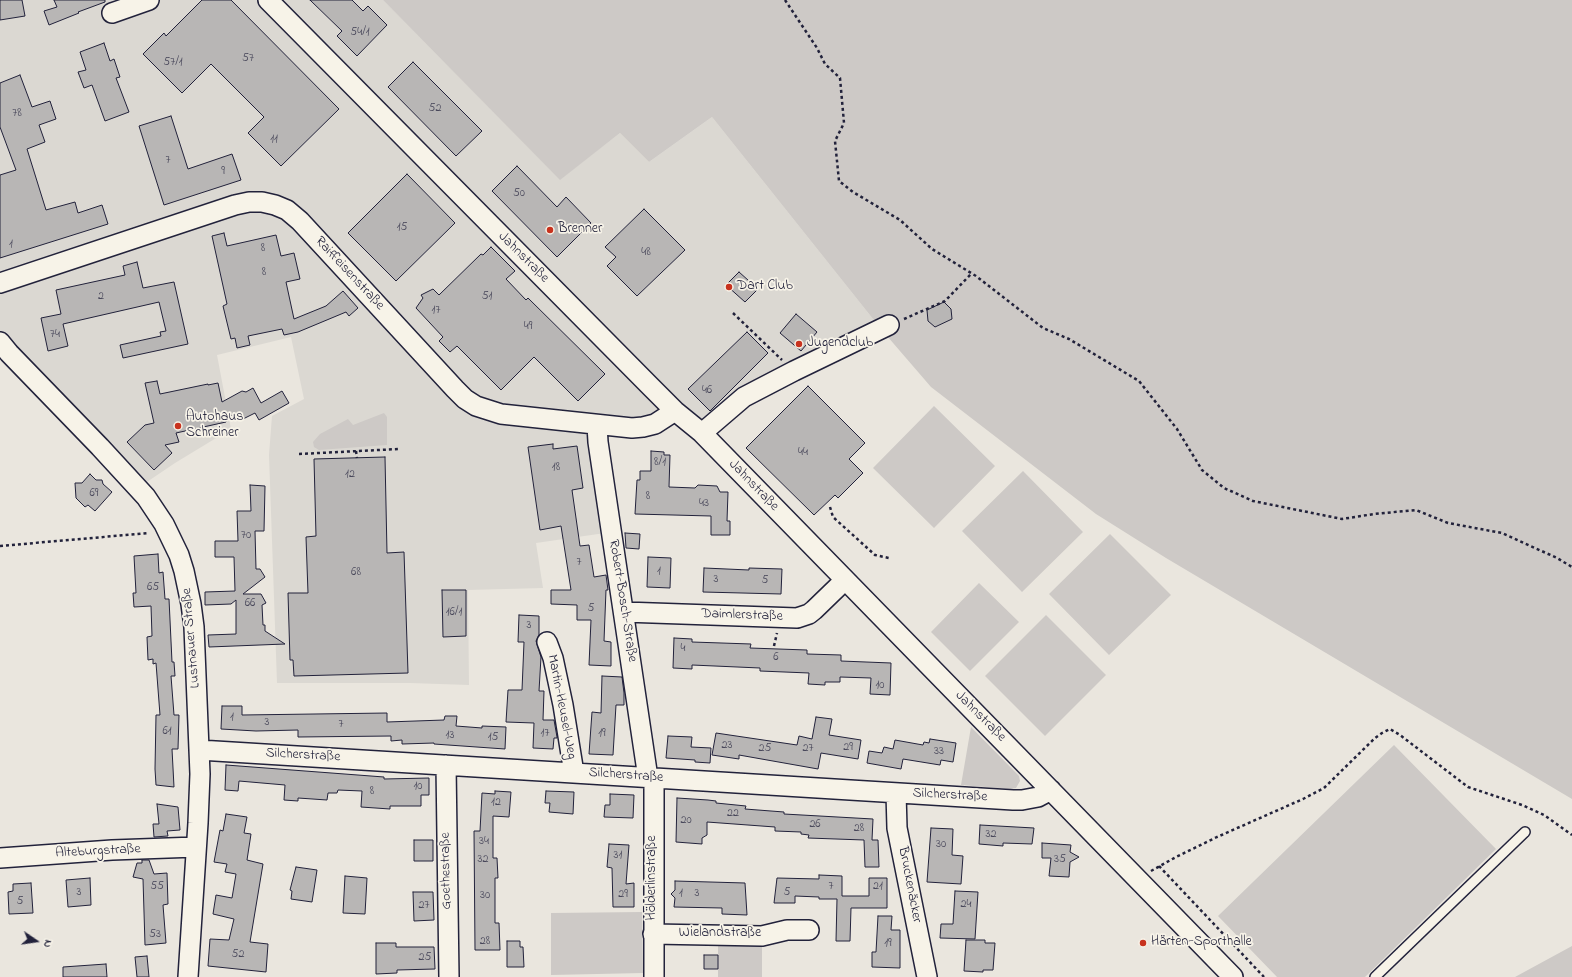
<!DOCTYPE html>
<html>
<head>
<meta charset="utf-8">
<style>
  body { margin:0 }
  #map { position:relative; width:1572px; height:977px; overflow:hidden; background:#eae6de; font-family:"Indie Flower",sans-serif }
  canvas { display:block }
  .north { position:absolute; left:16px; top:921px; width:40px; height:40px; -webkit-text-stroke:3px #f7f3e8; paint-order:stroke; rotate:103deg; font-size:11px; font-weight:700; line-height:16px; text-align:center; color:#22223b }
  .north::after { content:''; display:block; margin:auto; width:14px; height:18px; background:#22223b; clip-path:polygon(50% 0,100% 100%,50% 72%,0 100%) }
</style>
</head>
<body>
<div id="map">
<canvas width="1572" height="977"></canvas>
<div class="north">N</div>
</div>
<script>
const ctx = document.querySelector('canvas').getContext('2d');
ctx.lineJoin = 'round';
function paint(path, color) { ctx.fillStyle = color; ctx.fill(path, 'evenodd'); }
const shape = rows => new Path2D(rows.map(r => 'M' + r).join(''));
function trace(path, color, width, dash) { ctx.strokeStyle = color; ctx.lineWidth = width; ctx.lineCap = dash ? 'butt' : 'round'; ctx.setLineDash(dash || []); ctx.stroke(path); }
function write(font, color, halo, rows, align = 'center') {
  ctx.font = font + ' "Indie Flower",sans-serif'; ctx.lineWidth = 3.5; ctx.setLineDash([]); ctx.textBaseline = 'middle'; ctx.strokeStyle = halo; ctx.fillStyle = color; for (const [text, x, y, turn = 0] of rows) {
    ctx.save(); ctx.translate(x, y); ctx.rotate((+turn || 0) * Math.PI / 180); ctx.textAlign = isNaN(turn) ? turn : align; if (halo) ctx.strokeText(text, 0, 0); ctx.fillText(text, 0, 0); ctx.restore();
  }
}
paint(shape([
  [0,0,383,0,560,179,620,133,649,162,712,117,881,329,794,371,702,433,666,418,598,426,612,532,536,543,543,588,468,590,469,685,410,683,277,683,269,455,272,416,304,399,291,337,217,355,231,429,175,463,138,488,0,342]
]), '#dbd8d2');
paint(shape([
  [383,0,1572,0,1572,799,1166,558,1096,514,931,387,881,329,712,117,649,162,620,133,560,180],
  [934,406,995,466,934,528,873,468],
  [384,413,387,417,387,445,319,450,314,447,313,442,320,434,348,419,353,425],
  [1023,471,1083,532,1022,592,962,531],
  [1110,534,1171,595,1109,655,1049,594],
  [979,583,1019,622,970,671,931,632],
  [1046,615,1106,675,1045,736,985,676],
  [971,727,1019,776,1020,781,1016,788,1010,789,961,785],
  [1394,745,1496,849,1365,977,1277,977,1218,916],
  [642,912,643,973,551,975,551,913],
  [718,944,762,944,762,977,718,977],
  [1572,946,1572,977,1515,977]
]), '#cdc9c6');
const building = shape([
  [0,0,22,0,25,16,0,20,0,0],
  [54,0,105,0,105,2,78,12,79,13,49,25,44,11,57,7,54,0],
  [202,0,231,0,339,109,281,166,248,133,264,117,211,64,182,93,143,54,164,33,166,36,202,0],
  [310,0,352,0,363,11,368,6,387,25,357,56,337,36,342,31,310,0],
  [104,43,110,61,114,59,120,77,116,78,129,112,105,121,92,85,84,88,78,72,86,70,80,52,104,43],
  [413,62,482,131,456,156,388,87,413,62],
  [20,75,32,107,50,101,56,119,39,125,45,142,27,149,46,210,75,202,78,213,102,205,108,224,0,258,0,175,16,170,0,127,0,83,20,75],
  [171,116,188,169,232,154,241,180,164,205,139,126,171,116],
  [517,166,557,207,566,197,591,223,557,257,492,191,517,166],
  [407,174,455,223,396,281,348,233,407,174],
  [644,209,685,250,637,296,607,266,616,257,605,247,644,209],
  [224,233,227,246,276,235,281,256,294,253,300,279,286,282,294,319,326,306,343,291,358,308,349,316,346,312,298,332,284,335,282,329,248,336,250,345,237,348,235,338,231,339,223,306,227,304,212,236,224,233],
  [491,247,515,271,506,279,526,300,528,298,605,374,578,401,534,357,501,390,457,346,450,352,439,341,443,337,416,308,423,298,421,295,433,289,439,295,481,254,483,255,491,247],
  [137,262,143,288,174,282,188,344,123,358,120,345,161,336,160,332,166,331,159,302,63,324,68,346,48,351,41,318,61,314,56,290,125,275,123,266,137,262],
  [739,272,758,289,745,302,726,285,739,272],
  [944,302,951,309,952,319,935,327,928,321,927,310,944,302],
  [796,314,817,332,801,351,780,333,796,314],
  [747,332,768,353,710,411,688,389,747,332],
  [157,381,160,394,208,384,208,385,218,383,222,402,242,391,246,392,253,388,261,403,282,391,289,403,259,420,255,413,243,419,224,413,226,422,176,433,179,442,165,445,172,453,154,470,127,442,145,425,154,423,145,383,157,381],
  [808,386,865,443,849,459,863,473,838,498,835,495,814,515,746,448,808,386],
  [553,444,553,449,577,446,583,488,572,490,580,546,589,545,594,577,606,575,608,590,606,590,604,641,611,642,611,666,589,665,591,620,577,620,577,605,551,604,551,590,571,590,561,526,540,530,528,447,553,444],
  [651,451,664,452,664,455,670,455,669,487,695,488,698,485,717,486,720,492,728,492,727,521,730,521,730,535,711,535,711,516,635,514,637,480,640,480,640,471,651,471,651,451],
  [385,457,387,553,404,552,408,673,294,676,293,660,290,660,288,593,308,593,306,537,316,536,314,459,385,457],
  [90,474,96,480,102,480,103,484,112,492,95,511,88,505,85,507,76,498,75,483,82,483,90,474],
  [250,485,265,486,264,531,255,531,256,569,260,569,265,577,243,594,261,594,266,603,262,605,263,625,265,625,265,631,285,644,209,647,208,635,236,634,236,600,231,604,205,605,205,592,235,591,234,557,215,557,215,541,238,541,237,511,251,511,250,485],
  [625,533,640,534,639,549,626,548,625,533],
  [158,554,159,573,163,572,165,599,169,599,172,662,174,662,175,676,171,676,174,715,179,715,178,749,172,749,174,787,156,785,155,769,156,715,160,715,156,663,153,664,153,659,148,660,147,637,152,636,151,606,134,607,133,593,136,593,134,556,158,554],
  [648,557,671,558,670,588,647,587,648,557],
  [704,568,749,570,749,568,782,569,781,594,703,592,704,568],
  [442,590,466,590,466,636,443,637,442,590],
  [519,615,539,616,539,635,536,641,541,657,539,691,544,691,543,720,554,720,557,737,557,738,554,738,553,749,533,748,534,723,506,722,508,690,522,690,524,642,518,642,519,615],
  [674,638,692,639,692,642,751,644,750,648,807,650,807,654,841,655,841,661,891,663,890,695,870,694,871,678,840,677,840,682,825,682,825,685,808,684,809,673,760,671,760,668,692,665,692,669,673,668,674,638],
  [602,676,622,677,624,693,624,705,616,705,613,755,589,754,592,712,601,713,602,676],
  [222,706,242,706,242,715,387,713,387,722,444,720,445,716,457,716,456,726,482,728,482,726,506,727,505,749,434,744,434,743,402,744,402,740,391,741,391,736,298,737,298,730,256,731,221,729,222,706],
  [816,717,832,719,829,735,861,740,858,759,821,753,818,769,739,755,739,759,712,755,716,733,797,745,799,736,812,739,816,717],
  [668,736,692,737,691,747,711,748,710,763,695,762,695,760,666,758,668,736],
  [930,739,956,743,953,762,941,760,940,765,903,759,901,769,867,763,869,751,882,753,884,747,893,749,895,740,923,745,924,742,929,743,930,739],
  [226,765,384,777,384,779,429,778,429,795,421,795,421,806,390,806,390,809,361,807,362,791,338,790,337,793,328,793,327,800,298,798,298,801,284,800,285,785,239,781,238,791,225,790,226,765],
  [495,791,511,792,509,817,493,816,493,858,497,858,498,878,495,878,495,923,499,923,500,950,475,950,474,831,480,831,482,793,495,794,495,791],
  [546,791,574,792,573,814,549,812,550,803,545,803,546,791],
  [610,794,634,795,633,818,604,817,605,805,610,805,610,794],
  [677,798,708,800,716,801,716,803,746,806,745,809,784,812,784,814,873,819,872,840,878,840,879,867,865,867,864,840,808,838,809,835,801,834,801,832,775,831,775,827,707,822,707,835,702,838,702,844,676,842,677,798],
  [157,804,178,807,180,830,167,831,168,836,154,837,153,824,159,824,157,804],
  [226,814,247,817,244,833,251,834,247,860,263,864,250,942,268,944,266,972,208,966,210,939,229,940,234,919,213,914,216,895,232,898,236,874,225,872,227,864,214,862,220,830,223,831,226,814],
  [980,825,1034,828,1032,844,1003,843,1003,846,979,844,980,825],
  [931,828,953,829,952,855,963,856,961,884,927,882,931,828],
  [414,840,433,840,433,861,414,861,414,840],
  [1042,843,1071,845,1070,852,1079,857,1070,862,1069,877,1049,876,1051,858,1042,858,1042,843],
  [609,844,629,845,626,884,634,883,634,907,613,907,612,868,607,867,609,844],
  [142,860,149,860,154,874,167,873,168,904,163,905,166,943,145,945,143,879,133,877,137,863,142,863,142,860],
  [296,867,317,870,312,902,291,899,292,891,290,890,296,867],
  [819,875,842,876,842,896,869,896,869,878,887,878,887,908,851,908,850,941,836,941,837,899,819,899,819,897,795,896,795,903,774,903,777,878,819,879,819,875],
  [345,876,367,878,365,914,343,913,345,876],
  [90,878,91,905,68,907,66,880,90,878],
  [675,881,745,883,747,915,722,914,722,908,674,907,675,898,671,894,675,890,675,881],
  [31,883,33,913,9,914,8,892,13,891,13,884,31,883],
  [955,891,978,892,975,939,940,938,941,924,953,924,955,891],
  [413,892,433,892,434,920,414,921,413,892],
  [878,916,892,916,891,930,900,930,900,968,872,967,872,952,876,952,878,916],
  [966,940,985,940,985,943,995,943,993,970,983,970,983,972,964,971,966,940],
  [507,941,520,941,520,947,523,947,524,967,507,967,507,941],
  [376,943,396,943,396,947,434,947,435,969,397,970,397,973,376,974,376,943],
  [704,955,718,955,718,969,704,969,704,955],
  [147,956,149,977,137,977,135,957,147,956],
  [106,964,107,977,63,977,63,967,106,964]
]);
paint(building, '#b8b6b5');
trace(building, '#22223b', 1);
const lane = shape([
  [1375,977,1525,832]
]);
const street = shape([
  [268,0,651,387,675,411,702,433,1233,977],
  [112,13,149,0],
  [0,283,235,205,249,202,262,202,275,205,287,210,300,221,455,389,465,399,476,406,501,414,632,428,643,427,655,424,675,411],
  [0,342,9,353,100,447,146,497,164,524,179,555,184,571,191,604,194,627,200,774,198,823,188,977],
  [597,425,598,442,648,778],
  [702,433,744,397,794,371,889,325],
  [624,612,797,618,809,614,814,610,845,580],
  [547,642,553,658,563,705,574,773],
  [199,750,1013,800,1022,800,1038,797,1051,790],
  [446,765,449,977],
  [654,778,654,977],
  [896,793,897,828,927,977],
  [0,858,112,850,196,847],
  [653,934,762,936,787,930,809,930]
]);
trace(lane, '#22223b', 12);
trace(street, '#22223b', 22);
trace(shape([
  [785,0,817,48,825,64,840,78,844,123,835,141,839,181,853,192,900,220,932,249,976,276,1043,328,1069,339,1139,381,1177,429,1202,470,1224,488,1253,501,1342,519,1374,514,1416,510,1448,523,1502,533,1557,558,1572,567],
  [733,313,782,360],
  [904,319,945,301,972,273],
  [356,451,357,458],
  [299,454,399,449],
  [830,507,833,517,875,555,889,558],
  [0,546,149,533],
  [774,646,777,633],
  [1159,866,1264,977],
  [1151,871,1176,857,1217,837,1303,799,1324,788,1375,738,1382,733,1390,729,1400,735,1468,787,1522,805,1544,815,1572,835]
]), '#22223b', 2.5, [3, 3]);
trace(lane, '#f7f3e8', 9);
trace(street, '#f7f3e8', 19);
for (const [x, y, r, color] of [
  [550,230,4,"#c8321e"],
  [729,287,4,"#c8321e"],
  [799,344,4,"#c8321e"],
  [178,426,4,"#c8321e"],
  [1143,943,4,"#c8321e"]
]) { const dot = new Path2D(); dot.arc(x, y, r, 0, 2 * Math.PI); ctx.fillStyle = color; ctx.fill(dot); trace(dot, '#f7f3e8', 1.5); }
write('12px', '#48475a', null, [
  ["54/1",360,33],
  ["57",248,59],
  ["57/1",173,63],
  ["52",435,109],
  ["78",17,114],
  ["11",274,140],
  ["7",168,161],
  ["9",223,172],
  ["50",519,194],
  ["15",402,228],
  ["1",11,245],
  ["8",263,249],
  ["48",646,253],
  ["8",264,273],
  ["2",101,297],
  ["51",487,297],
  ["17",436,311],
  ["49",528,327],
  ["74",55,335],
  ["46",707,391],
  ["44",803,453],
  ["8/1",660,463],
  ["18",556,468],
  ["12",350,475],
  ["69",94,494],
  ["8",648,497],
  ["43",704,504],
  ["70",246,536],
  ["7",579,563],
  ["1",659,572],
  ["68",356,573],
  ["3",716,580],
  ["5",765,581],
  ["65",153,588],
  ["66",250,604],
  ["5",591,609],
  ["16/1",454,613],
  ["3",529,626],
  ["4",683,649],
  ["6",776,658],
  ["10",880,686],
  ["1",232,718],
  ["3",267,723],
  ["7",341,725],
  ["61",167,732],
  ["17",545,734],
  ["19",602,734],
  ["13",450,736],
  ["15",493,738],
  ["23",727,746],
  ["29",848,748],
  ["25",765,749],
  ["27",808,749],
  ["33",939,752],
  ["10",418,787],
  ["8",372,792],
  ["12",496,803],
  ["22",733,814],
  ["20",686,821],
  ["26",815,825],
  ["28",859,829],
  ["32",991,835],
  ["34",484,842],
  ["30",941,845],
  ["31",618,856],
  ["32",483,860],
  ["35",1060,860],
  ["55",157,887],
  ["7",831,887],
  ["21",878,887],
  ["3",79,893],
  ["5",787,893],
  ["1",681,894],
  ["3",697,894],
  ["29",623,895],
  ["30",485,896],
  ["5",20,902],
  ["24",966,905],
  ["27",424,906],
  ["53",155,935],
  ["28",485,942],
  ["19",888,944],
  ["52",238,955],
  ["25",425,958]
]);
write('14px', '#22223b', '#f7f3e8', [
  ["Brenner",558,230],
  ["Dart Club",737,287],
  ["Jugendclub",807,344],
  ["Autohaus",186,418],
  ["Schreiner",186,434],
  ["Härten-Sporthalle",1151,943]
], 'left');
write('14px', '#22223b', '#f7f3e8', [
  ["Jahnstraße",523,258,45],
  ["Raiffeisenstraße",349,274,47],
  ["Jahnstraße",753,486,46],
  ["Robert-Bosch-Straße",622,601,81],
  ["Daimlerstraße",742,616,2],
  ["Lustnauer Straße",192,638,-95],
  ["Martin-Heusel-Weg",561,707,79],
  ["Jahnstraße",980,717,45],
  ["Silcherstraße",303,756,3],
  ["Silcherstraße",626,776,4],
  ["Silcherstraße",950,796,3],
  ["Alteburgstraße",98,852,-3],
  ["Goethestraße",447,871,-91],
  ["Hölderlinstraße",653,878,-90],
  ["Bruckenäcker",909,885,79],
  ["Wielandstraße",720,934]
]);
</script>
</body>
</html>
